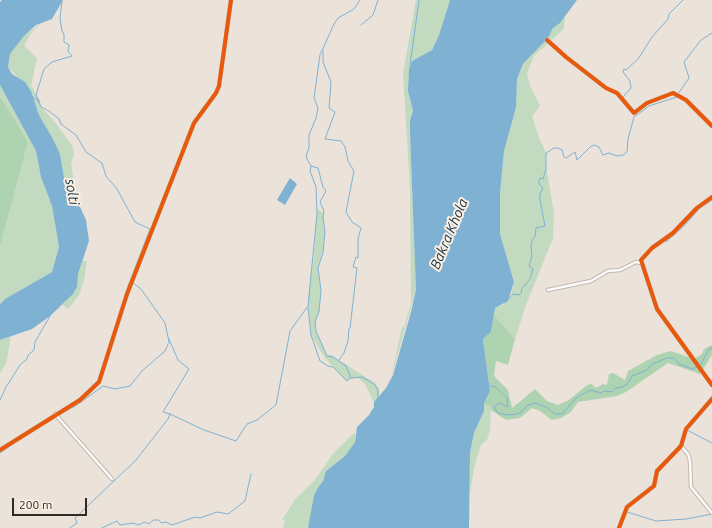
<!DOCTYPE html>
<html>
<head>
<meta charset="utf-8">
<style>
  body { margin:0 }
  #map { position:relative; width:712px; height:528px; overflow:hidden; background:#ebe2d9; font-family:Ubuntu,sans-serif }
  canvas { display:block }
  .scale { position:absolute; left:12px; top:498px; width:75px; height:18px; box-sizing:border-box; border:2px solid #312b25; border-top:0; padding-left:5px; font-size:12px; line-height:14px; white-space:nowrap; color:#312b25; -webkit-text-stroke:3px #fcefe3; paint-order:stroke }
</style>
</head>
<body>
<div id="map">
<canvas width="712" height="528"></canvas>
<div class="scale">200 m</div>
</div>
<script>
const ctx = document.querySelector('canvas').getContext('2d');
ctx.lineJoin = 'round';
function paint(path, color) { ctx.fillStyle = color; ctx.fill(path, 'evenodd'); }
const shape = rows => new Path2D(rows.map(r => 'M' + r).join(''));
function trace(path, color, width, dash) { ctx.strokeStyle = color; ctx.lineWidth = width; ctx.lineCap = dash ? 'butt' : 'round'; ctx.setLineDash(dash || []); ctx.stroke(path); }
function write(font, color, halo, rows, align = 'center') {
  ctx.font = font + ' Ubuntu,sans-serif'; ctx.lineWidth = 4; ctx.setLineDash([]); ctx.textBaseline = 'middle'; ctx.strokeStyle = halo; ctx.fillStyle = color; for (const [text, x, y, turn = 0] of rows) {
    ctx.save(); ctx.translate(x, y); ctx.rotate((+turn || 0) * Math.PI / 180); ctx.textAlign = isNaN(turn) ? turn : align; if (halo) ctx.strokeText(text, 0, 0); ctx.fillText(text, 0, 0); ctx.restore();
  }
}
paint(shape([
  [416,0,450,0,439,35,434,46,432,50,412,61,409,69,408,91,413,111,410,120,410,134,416,290,391,378,402,327,404,327,411,303,410,189,403,73],
  [565,15,564,29,534,56,527,74,530,86,540,106,532,116,538,135,546,153,545,160,554,213,553,238,526,305,515,339,494,315,495,308,503,305,511,296,514,282,500,234,500,193,504,151,517,89,517,79,523,64,548,38,553,28],
  [44,21,32,32,24,46,37,58,31,86,40,100,41,107,54,121,72,145,74,155,71,163,76,198,65,183,60,154,53,139,39,115,31,91,8,67,10,54,24,36],
  [0,85,36,151,41,176,52,206,59,247,52,272,5,299,0,304,0,247,28,142,0,96],
  [317,209,324,213,323,221,325,232,323,253,318,268,321,290,319,312,315,322,316,331,327,355,331,355,375,383,379,389,379,395,374,402,365,384,357,377,347,381,325,358,311,335,308,297,314,256],
  [82,261,87,261,84,280,79,295,68,309,62,304,73,294,77,287,78,274],
  [11,337,6,364,0,373,0,340],
  [484,405,491,406,490,430,487,440,481,445,475,464,470,493,470,453,474,433,484,411],
  [355,432,355,442,345,456,326,471,323,481,317,489,308,528,283,528,285,521,282,520,296,498,314,481,333,454]
]), '#c2dac0');
paint(shape([
  [0,96,28,142,0,247],
  [494,315,515,339,508,365,496,361,494,376,508,390,512,408,535,389,547,401,558,405,569,400,587,385,592,384,596,388,603,384,607,385,609,374,613,373,625,380,628,371,657,355,671,351,694,359,702,354,704,349,712,345,712,355,700,374,668,363,626,392,617,396,578,402,571,412,561,418,552,420,540,411,532,408,520,418,506,420,491,410,491,406,484,405,490,391,483,339,491,332]
]), '#aed3b1');
paint(shape([
  [2,0,63,0,52,19,36,25,24,36,10,54,8,67,12,74,25,82,31,91,39,115,53,139,60,154,65,183,76,198,86,220,89,241,78,274,77,287,73,294,50,316,32,329,0,340,0,304,5,299,52,272,59,247,52,206,41,177,36,151,0,85,0,2],
  [450,0,577,0,560,23,553,28,548,38,523,64,517,79,516,107,504,151,500,193,500,234,514,282,508,301,495,308,491,332,483,339,490,391,484,404,484,411,474,433,470,453,469,528,308,528,314,496,317,489,323,481,326,471,345,456,355,442,357,427,369,415,374,407,374,402,386,388,393,375,411,312,416,290,410,134,410,120,413,111,408,91,409,69,412,61,432,50,434,46,439,35],
  [290,178,297,184,285,205,277,200]
]), '#7fb1d3');
trace(shape([
  [360,0,354,9,338,18,334,24,320,55,314,98,318,108,316,118,309,135,309,147,306,157,311,166,318,168,323,187,326,191,320,202,324,211,323,217,325,232,323,253,318,268,321,290,319,312,315,322,316,331,327,356,333,357,346,366,351,378,362,377,374,384,378,390,378,397,374,405],
  [361,25,373,15,378,0],
  [323,51,323,62,331,82,329,108,335,112,325,139,341,141,345,147,348,161,354,171,346,212,352,222,361,228,358,239,358,258,356,257,353,267,357,268,350,328,349,328,348,341,344,353,339,360],
  [410,65,419,0],
  [678,94,689,78,684,62,701,40,712,33],
  [32,96,39,102,41,107,49,111,59,119,61,124,76,135,86,152,102,163,106,176,117,189,135,222,150,229,130,281,141,289,165,323,168,337,169,342,165,351,142,371,130,386,115,389,103,386,77,405,62,413],
  [623,97,631,88,630,81,623,72,624,69,626,70,638,59,652,37,668,19,669,14,683,0],
  [39,102,36,95,44,69,52,62,72,56,68,51,69,45,64,42,64,34,62,31,60,18,62,1],
  [666,242,684,226,699,209,712,200],
  [505,303,513,294,519,295,522,292,521,290,530,279,533,269,529,266,532,256,531,247,532,240,535,237,536,228,545,226,540,200,540,194,543,188,539,184,539,181,540,178,543,179,546,169,546,153,554,148,558,148,562,150,564,157,566,158,575,152,577,160,590,147,594,145,599,147,603,155,609,153,617,156,623,155,627,152,628,139,634,117,649,106,677,97],
  [308,307,311,335,320,361,328,366,333,367,347,381,350,378],
  [700,366,709,349,712,348],
  [99,378,129,283],
  [489,386,496,387,507,398,508,407,500,403,494,407,498,413,508,415,517,414,521,412,527,406,535,403,546,407,555,414,562,414,575,399,581,395,591,390,601,393,604,391,612,392,616,388,623,387,628,383,632,376,647,370,652,364,667,358,674,358,679,364,692,369,697,367],
  [0,400,6,387,20,365,27,359,28,355,34,350,35,342,50,316],
  [170,414,204,430,236,441,247,424,257,420,276,405,290,331,308,306,317,214,316,187,310,171,311,166],
  [690,423,712,396],
  [687,430,712,443],
  [0,448,66,407],
  [0,453,32,431],
  [672,454,680,444],
  [641,495,653,484],
  [627,512,656,521,686,519,712,514],
  [620,521,626,507],
  [70,528,77,523,75,518,136,460,168,419,170,414,163,412,189,369,178,360,169,339],
  [102,528,117,521,120,525,133,523,138,525,145,522,149,524,153,520,159,520,161,523,166,522,172,525,195,517,200,518,217,512,228,514,245,501,251,474]
]), '#7fb1d3', 1);
const minor = shape([
  [547,40,566,57,606,88,617,93,634,113,647,103,673,93,686,100,712,126],
  [712,197,697,208,673,233,652,248,641,260,657,309,712,385],
  [548,290,591,281,608,271,620,270,636,262,641,263],
  [55,414,112,479],
  [681,446,688,454,690,461,691,487,712,513],
  [0,450,80,400,99,382,127,294,194,123,216,93,219,86,231,0],
  [619,528,627,507,654,486,657,471,681,446,686,429,712,399]
]);
trace(minor, '#c0b9b2', 4.5);
trace(minor, '#fcfbf9', 2.5);
trace(shape([
  [547,40,566,57,606,88,617,93,634,113,647,103,673,93,686,100,712,126],
  [712,197,697,208,673,233,652,248,641,260,657,309,712,385],
  [0,450,80,400,99,382,127,294,194,123,216,93,219,86,231,0],
  [619,528,627,507,654,486,657,471,681,446,686,429,712,399]
]), '#e8590c', 4);
write('italic 14px', '#0e2f45', '#fcefe3', [
  ["solti",72,192,80],
  ["Bakra Khola",449,234,-67]
]);
</script>
</body>
</html>
